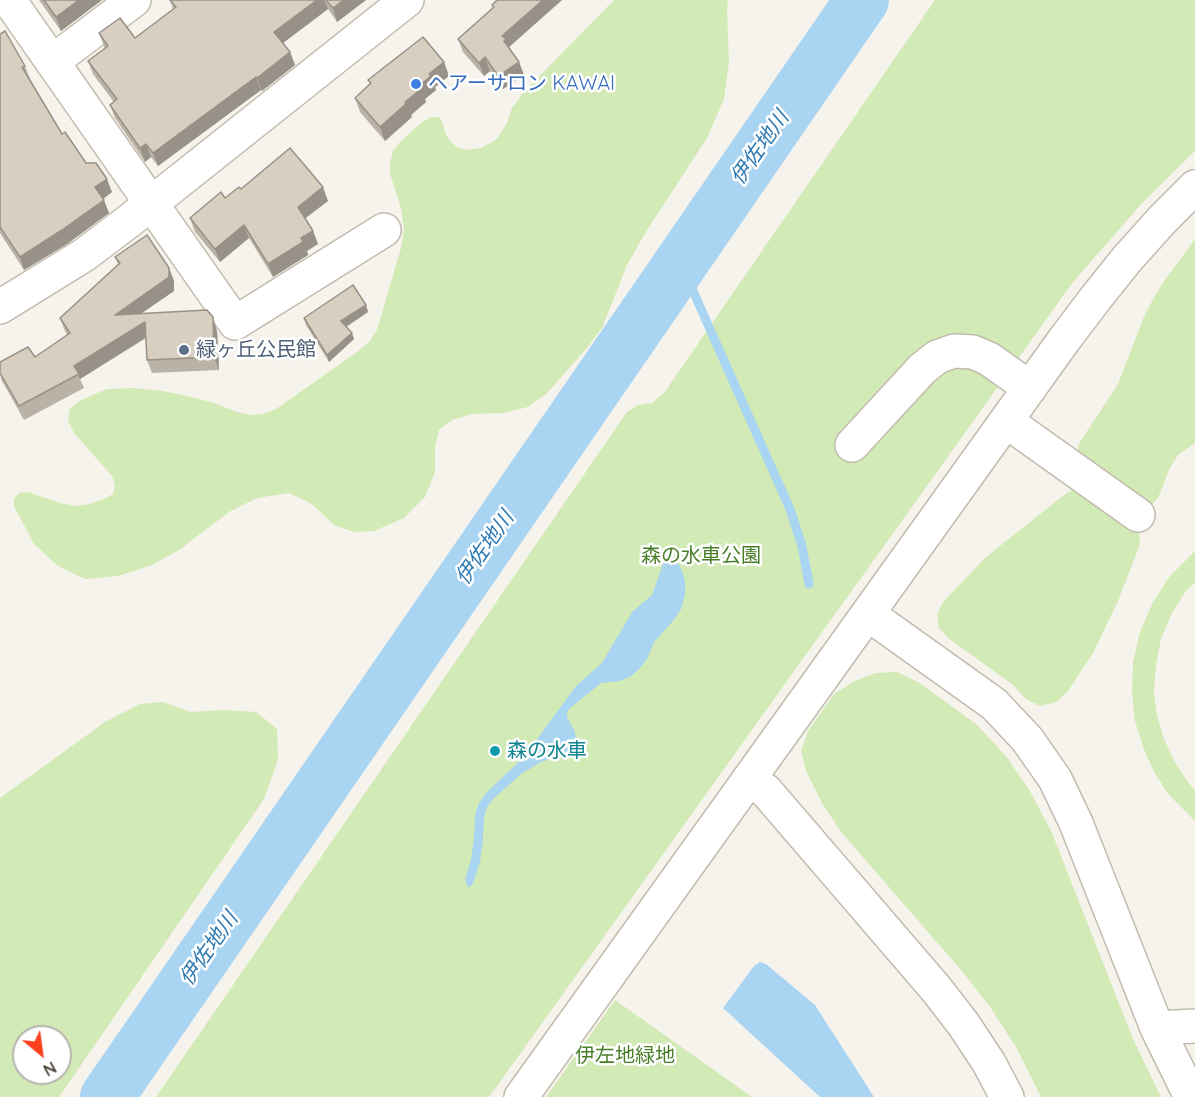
<!DOCTYPE html>
<html>
<head>
<meta charset="utf-8">
<style>
  body { margin:0 }
  #map { position:relative; width:1195px; height:1097px; overflow:hidden; background:#f6f3ec; font-family:Quicksand,sans-serif }
  canvas { display:block }
  .north { position:absolute; left:12px; top:1025px; width:60px; height:60px; box-sizing:border-box; background:#fff; border:2px solid #b7b4b0; border-radius:50%; rotate:151deg; font-size:16px; font-weight:700; line-height:24px; text-align:center; color:#4b4439 }
  .north::after { content:''; display:block; margin:auto; width:21px; height:27px; background:#fc3f1d; clip-path:polygon(50% 0,100% 100%,50% 72%,0 100%) }
</style>
</head>
<body>
<div id="map">
<canvas width="1195" height="1097"></canvas>
<div class="north">N</div>
</div>
<script>
const ctx = document.querySelector('canvas').getContext('2d');
ctx.lineJoin = 'round';
function paint(path, color) { ctx.fillStyle = color; ctx.fill(path, 'evenodd'); }
const shape = rows => new Path2D(rows.map(r => 'M' + r).join(''));
function trace(path, color, width, dash) { ctx.strokeStyle = color; ctx.lineWidth = width; ctx.lineCap = dash ? 'butt' : 'round'; ctx.setLineDash(dash || []); ctx.stroke(path); }
function write(font, color, halo, rows, align = 'center') {
  ctx.font = font + ' Quicksand,"Noto Sans JP",sans-serif'; ctx.lineWidth = 5; ctx.setLineDash([]); ctx.textBaseline = 'middle'; ctx.strokeStyle = halo; ctx.fillStyle = color; for (const [text, x, y, turn = 0] of rows) {
    ctx.save(); ctx.translate(x, y); ctx.rotate((+turn || 0) * Math.PI / 180); ctx.textAlign = isNaN(turn) ? turn : align; if (halo) ctx.strokeText(text, 0, 0); ctx.fillText(text, 0, 0); ctx.restore();
  }
}
paint(shape([
  [614,0,728,0,727,10,729,62,724,99,707,138,647,230,627,265,602,328,587,348,547,393,528,407,503,413,472,414,452,420,439,430,435,447,435,472,425,497,404,518,374,531,354,532,334,525,312,504,289,493,257,498,229,512,179,550,152,565,118,576,85,579,58,566,34,544,14,506,14,499,19,493,28,492,60,503,75,506,90,504,104,499,113,494,115,485,112,476,74,433,68,420,70,408,81,400,107,389,133,388,163,391,186,396,211,402,240,413,252,415,264,414,276,409,357,352,369,342,377,330,401,248,404,230,401,208,390,174,390,163,393,151,400,142,422,122,431,117,439,117,443,124,445,133,450,141,457,147,465,150,481,148,497,139,507,123,512,108,523,93],
  [935,0,1195,0,1195,151,1143,202,1073,282,489,1097,156,1097,627,412,638,405,652,403,664,393],
  [1195,239,1195,443,1178,455,1169,470,1158,498,1152,504,1145,506,1078,458,1077,451,1080,442,1118,384,1143,319,1151,303,1162,284],
  [1073,490,1084,490,1137,529,1140,537,1139,547,1118,601,1093,653,1068,691,1056,702,1040,706,1026,699,1012,684,948,638,939,628,937,614,944,601,986,557,1064,495],
  [1195,551,1195,582,1186,591,1172,613,1161,639,1156,665,1154,692,1157,716,1164,739,1174,761,1187,781,1195,790,1195,821,1169,795,1154,772,1143,747,1135,721,1132,693,1133,662,1140,632,1152,604,1169,577],
  [897,672,918,682,976,724,1006,756,1031,793,1052,833,1133,1039,1161,1097,1041,1097,1016,1047,990,1007,961,970,842,833,823,805,806,771,801,751,808,731,834,694,855,681,875,673],
  [163,702,190,712,223,710,256,712,277,729,278,760,264,799,59,1097,0,1097,0,798,105,722,140,704],
  [24,1037,60,1037,60,1073,24,1073],
  [615,1000,752,1097,546,1097]
]), '#d2eab5');
paint(shape([
  [670,556,674,558,680,566,685,580,685,595,681,609,673,621,654,642,647,659,640,668,631,676,620,681,601,683,569,709,567,713,567,717,575,732,576,739,571,751,565,756,550,759,541,762,521,774,493,799,487,807,484,817,483,839,480,862,473,883,471,886,468,887,465,880,471,860,474,839,475,816,479,803,486,793,524,757,576,686,602,663,632,612,652,595,665,559],
  [760,962,766,964,815,1005,874,1097,820,1097,723,1008,754,966]
]), '#a9d4f2');
trace(shape([
  [681,264,790,509,802,546,809,584]
]), '#a9d4f2', 9);
trace(shape([
  [107,1097,862,0]
]), '#a9d4f2', 54);
const minor = shape([
  [9,0,235,323,384,230],
  [52,62,134,0],
  [0,307,84,255,129,221,407,0],
  [1006,421,1138,515],
  [852,445,922,369,937,357,954,351,973,352,989,359,1030,388],
  [868,614,994,704,1027,739,1055,779,1076,823,1157,1028,1191,1097],
  [749,779,766,791,937,990,964,1025,989,1063,1007,1097],
  [1157,1028,1195,1026],
  [521,1097,1064,340,1095,299,1127,259,1162,220,1195,187]
]);
trace(minor, '#c2bbae', 36);
trace(minor, '#fff', 33);
paint(shape([
  [39,0,102,0,61,31],
  [170,0,366,0,337,22,328,9,283,43,290,52,295,65,262,91,261,90,158,166,151,157,145,162,115,118,110,105,114,102,93,74,88,61,105,49,99,33,135,38,173,9],
  [497,0,562,0,509,47,519,62,524,75,503,89,490,71,484,76,463,52,458,39,493,8,492,5],
  [0,34,25,66,30,79,62,134,112,192,103,199,109,213,67,244,24,270,0,233],
  [444,62,449,76,435,87,436,90,425,99,426,102,411,115,412,117,385,141,360,112,355,98,370,84,368,80],
  [241,189,328,201,305,218,313,231,318,244,307,251,308,255,273,277,249,238,220,262,195,232,190,218],
  [115,257,169,268,174,281,174,291,142,313,217,331,219,370,152,373,147,360,146,338,80,379,84,388,24,420,1,379,0,362,35,357,67,335,65,331,60,318,118,264],
  [366,305,368,312,346,327,354,339,329,362,306,325,304,318]
]), '#bab2a6');
paint(shape([
  [79,0,102,0,61,31,56,17],
  [317,0,324,0,328,9,279,46,274,32],
  [344,0,366,0,337,22,333,8],
  [543,0,562,0,509,47,509,54,502,36],
  [290,52,295,65,262,91,257,78],
  [485,57,490,71,484,76,479,63],
  [444,62,449,76,435,87,436,90,425,99,426,102,411,115,412,117,385,141,380,127,405,102,429,74],
  [519,62,524,75,503,89,498,76],
  [256,77,261,90,158,166,153,153],
  [146,144,151,157,145,162,140,148],
  [107,179,112,192,100,201,95,187],
  [323,187,328,201,303,220,298,207],
  [104,200,109,213,67,244,24,270,20,257],
  [244,225,249,238,220,262,215,249],
  [313,231,318,244,307,251,308,255,273,277,268,264,301,238],
  [169,268,174,281,174,291,120,328,115,315],
  [366,305,368,312,344,328,341,321],
  [213,317,217,331,219,370,214,357],
  [145,322,150,335,80,379,74,366],
  [352,333,354,339,329,362,327,355]
]), '#979187');
const building = shape([
  [44,0,79,0,56,17,44,0],
  [170,0,317,0,274,32,290,52,257,78,256,77,153,153,146,144,140,148,110,105,117,99,88,61,108,46,99,33,120,18,135,38,176,7,170,0],
  [326,0,344,0,333,8,326,0],
  [497,0,543,0,502,36,506,39,504,41,519,62,498,76,485,57,479,63,458,39,494,7,492,5,497,0],
  [5,31,25,66,22,67,62,134,65,132,86,163,96,163,107,179,95,187,104,200,62,230,20,257,0,227,0,34,5,31],
  [423,37,444,62,429,74,431,76,419,86,421,89,405,102,407,103,380,127,355,98,371,83,368,80,423,37],
  [290,148,323,187,298,207,313,231,301,238,303,242,268,264,244,225,215,249,190,218,221,192,225,198,239,187,241,189,290,148],
  [147,235,169,268,169,277,115,315,207,310,213,317,214,357,147,360,145,322,74,366,79,374,19,406,0,373,0,362,28,347,35,357,70,333,60,318,120,263,115,257,147,235],
  [353,285,366,305,341,321,352,333,327,355,304,318,353,285]
]);
paint(building, '#d8cfc1');
trace(building, '#979187', 1.5);
for (const [x, y, r, color] of [
  [416,84,6,"#3f7fe0"],
  [184,350,6,"#5c6f8a"],
  [495,751,6,"#0f9aa8"]
]) { const dot = new Path2D(); dot.arc(x, y, r, 0, 2 * Math.PI); ctx.fillStyle = color; ctx.fill(dot); trace(dot, '#fff', 2); }
write('20px', '#366cbe', '#fff', [
  ["ヘアーサロン KAWAI",428,84]
], 'left');
write('20px', '#4e5e75', '#fff', [
  ["緑ヶ丘公民館",196,350]
], 'left');
write('20px', '#4a7f2a', '#fff', [
  ["森の水車公園",701,556],
  ["伊左地緑地",625,1056]
]);
write('20px', '#0d838f', '#fff', [
  ["森の水車",507,751]
], 'left');
write('italic 21px', '#2e7ab2', '#fff', [
  ["伊佐地川",760,148,-55],
  ["伊佐地川",485,548,-55],
  ["伊佐地川",209,949,-55]
]);
</script>
</body>
</html>
